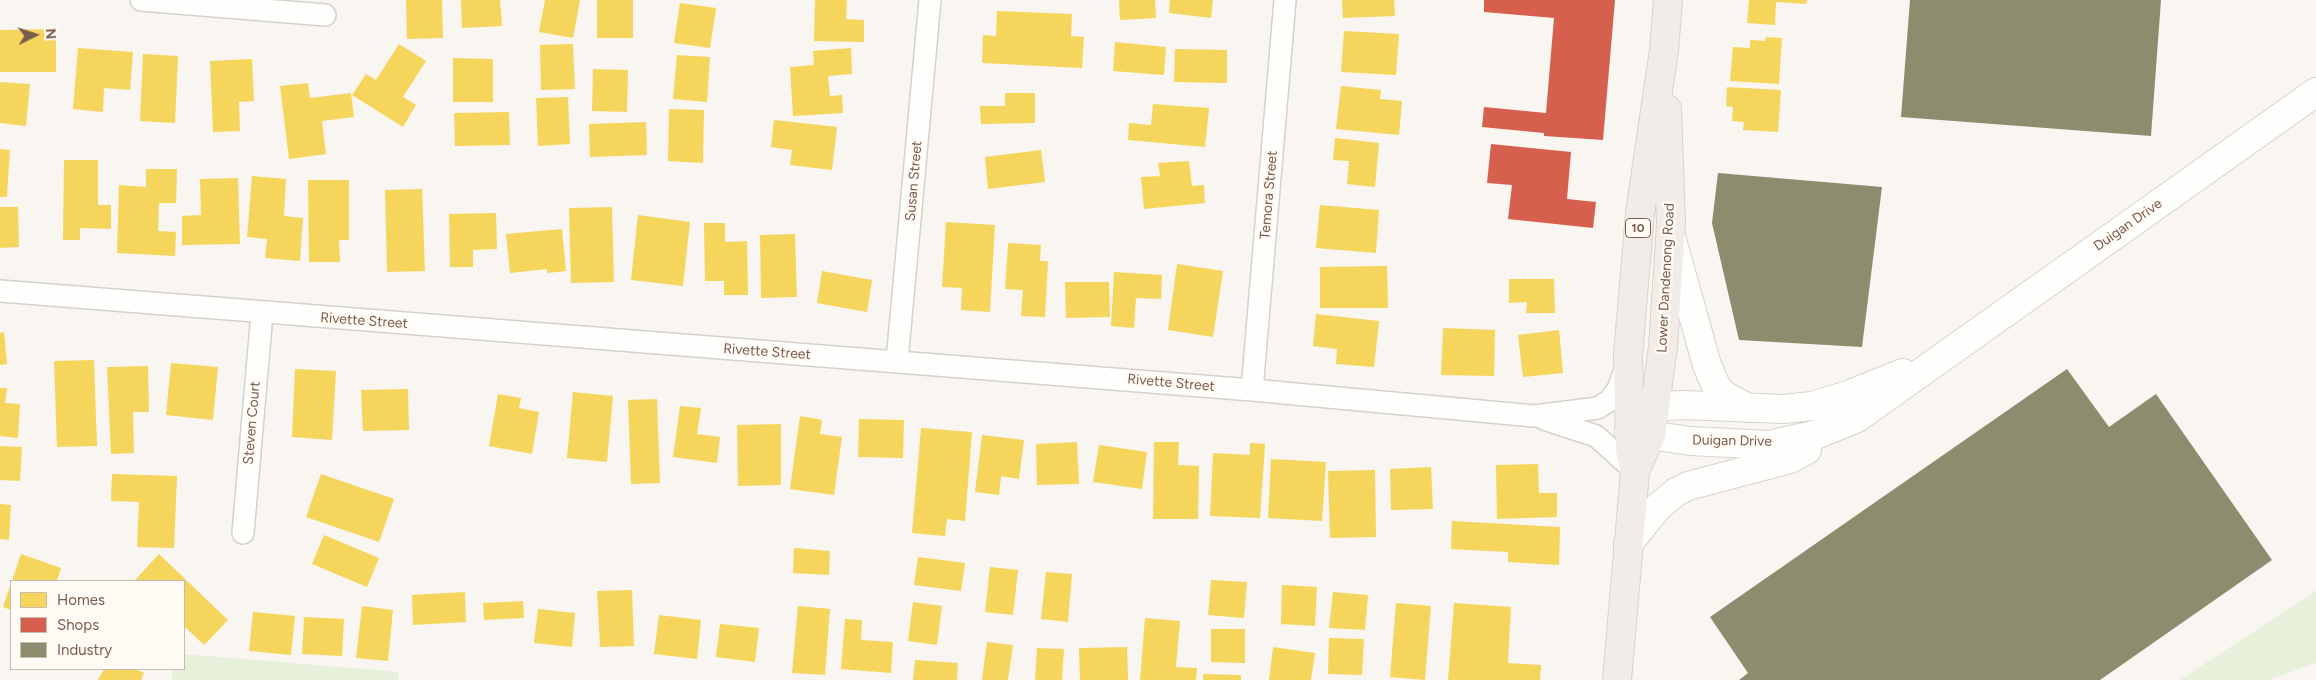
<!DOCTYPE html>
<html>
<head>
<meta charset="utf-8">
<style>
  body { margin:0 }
  #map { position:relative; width:2316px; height:680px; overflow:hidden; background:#f9f5f0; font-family:Figtree,sans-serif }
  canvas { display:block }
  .legend { position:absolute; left:10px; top:580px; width:175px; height:90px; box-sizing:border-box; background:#fffaf3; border:1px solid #cabbb1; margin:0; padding:6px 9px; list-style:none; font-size:15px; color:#7a5c4d }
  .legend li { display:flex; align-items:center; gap:10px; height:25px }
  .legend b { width:25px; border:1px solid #cabbb1 }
  .north { position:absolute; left:10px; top:10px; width:50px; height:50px; -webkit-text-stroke:4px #fffaf3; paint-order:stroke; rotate:86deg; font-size:14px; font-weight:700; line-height:20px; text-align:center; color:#7a5c4d }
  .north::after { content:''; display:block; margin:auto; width:18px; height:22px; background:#7a5c4d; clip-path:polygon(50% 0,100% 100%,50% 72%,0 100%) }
</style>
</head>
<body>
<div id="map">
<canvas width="2316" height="680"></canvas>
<ul class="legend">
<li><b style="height:14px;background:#f6d55c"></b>Homes</li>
<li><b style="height:14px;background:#d6604d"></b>Shops</li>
<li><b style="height:14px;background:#8c8c6e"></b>Industry</li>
</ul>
<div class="north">N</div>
</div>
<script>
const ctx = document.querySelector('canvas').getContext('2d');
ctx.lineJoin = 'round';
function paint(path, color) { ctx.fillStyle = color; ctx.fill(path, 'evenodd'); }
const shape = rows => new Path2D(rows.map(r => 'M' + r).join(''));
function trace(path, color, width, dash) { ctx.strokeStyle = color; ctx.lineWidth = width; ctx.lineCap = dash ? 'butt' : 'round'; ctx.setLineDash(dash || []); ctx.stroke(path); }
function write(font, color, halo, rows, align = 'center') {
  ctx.font = font + ' Figtree,sans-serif'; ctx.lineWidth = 5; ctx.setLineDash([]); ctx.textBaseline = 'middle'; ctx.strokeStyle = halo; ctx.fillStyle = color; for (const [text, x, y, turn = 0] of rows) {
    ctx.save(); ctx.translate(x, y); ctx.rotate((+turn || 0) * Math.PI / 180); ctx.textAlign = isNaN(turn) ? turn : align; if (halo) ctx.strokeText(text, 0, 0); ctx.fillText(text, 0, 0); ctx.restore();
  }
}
paint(shape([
  [2316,591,2316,663,2268,680,2180,680],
  [184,654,399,672,398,680,172,680,173,669,184,669]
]), '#e7f0db');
paint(shape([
  [406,0,442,0,443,38,407,39],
  [461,0,500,0,502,26,462,28],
  [545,0,580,0,573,38,539,32],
  [597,0,633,0,633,38,597,38],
  [815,0,847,0,846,19,864,20,864,42,814,41],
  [1119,0,1155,0,1156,18,1120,20],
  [1170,0,1213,0,1211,18,1169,13],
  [1342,0,1394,0,1395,16,1343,18],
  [1749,0,1807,0,1806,4,1776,2,1775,25,1747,23],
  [680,3,716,8,710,48,674,43],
  [997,11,1072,14,1071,36,1084,37,1082,68,982,63,983,35,996,36],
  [56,29,56,72,0,72,0,30],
  [1344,31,1399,34,1396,75,1341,72],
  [1766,37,1782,38,1779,84,1730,81,1733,47,1750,48,1750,40,1765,41],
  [1115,42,1166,47,1164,75,1113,71],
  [399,44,426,61,403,97,416,105,403,127,352,95,366,74,376,80],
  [573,44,575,89,541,90,540,45],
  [78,48,133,52,130,90,104,88,103,112,73,109],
  [851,48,852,74,828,76,830,96,842,95,843,113,793,116,790,67,814,65,813,51],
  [1175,49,1227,50,1227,83,1174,82],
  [143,54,178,56,175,123,140,121],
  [677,55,710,57,707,102,673,99],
  [453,58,493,59,493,102,453,102],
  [252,59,254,101,239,102,240,131,213,132,210,61],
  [593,69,628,70,627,112,592,111],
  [0,82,30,84,26,126,0,123],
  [308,83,310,98,351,93,354,117,322,121,326,154,289,159,280,86],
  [1341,86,1381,90,1380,99,1402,101,1399,135,1336,129],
  [1727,87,1781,90,1778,132,1743,130,1744,122,1732,121,1733,107,1726,106],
  [1005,93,1035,93,1035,123,981,124,980,106,1005,106],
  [568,97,570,144,538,146,536,98],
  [1153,104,1209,108,1205,147,1128,140,1129,123,1151,125],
  [669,109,704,110,703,163,668,161],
  [509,112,510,145,455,146,454,113],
  [774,120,837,127,832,170,790,165,792,150,771,147],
  [646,122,647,155,590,157,589,124],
  [1335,138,1379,143,1375,187,1347,184,1349,161,1333,160],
  [0,149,10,150,7,197,0,197],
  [1041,150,1045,182,988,189,985,157],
  [64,160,98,160,98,205,111,205,111,229,80,228,80,240,63,240],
  [1189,161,1192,186,1204,185,1205,203,1144,209,1141,177,1160,176,1158,163],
  [146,169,177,169,176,203,159,203,158,231,176,232,175,256,117,253,119,185,146,187],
  [252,176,286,179,284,216,303,218,300,261,265,258,267,239,247,237],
  [238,178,240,244,182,245,182,216,201,215,200,179],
  [308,180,349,180,349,240,339,240,340,262,309,262],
  [422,189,425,271,387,272,385,190],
  [1320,205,1379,210,1376,253,1316,248],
  [0,207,18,207,19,247,0,248],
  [612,207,614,282,571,283,569,208],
  [496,213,497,249,473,250,473,267,450,267,449,214],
  [638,215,690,222,683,286,631,280],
  [946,222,995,225,990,312,961,310,962,288,942,287],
  [704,223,725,223,725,242,747,241,748,295,724,295,724,281,705,281],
  [562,229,566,271,547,273,547,269,510,273,506,234],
  [795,234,797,297,761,298,760,235],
  [1008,243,1041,245,1040,261,1048,261,1045,317,1021,316,1023,290,1005,289],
  [1177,264,1223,271,1213,337,1168,330],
  [1387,266,1388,308,1320,308,1320,267],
  [822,271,872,280,867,312,817,303],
  [1114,272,1162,275,1161,299,1136,298,1134,328,1111,326],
  [1509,279,1554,279,1555,313,1526,313,1527,302,1509,303],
  [1065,282,1109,282,1110,317,1066,318],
  [1316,314,1379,321,1374,367,1336,364,1337,349,1313,346],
  [1443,328,1495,330,1494,376,1441,375],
  [1559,330,1563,373,1523,377,1518,335],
  [4,332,7,364,0,365,0,333],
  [94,360,97,446,57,447,54,361],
  [171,363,218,367,213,420,166,415],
  [148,366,149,412,133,412,134,453,111,454,107,367],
  [295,369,336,371,332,440,292,437],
  [0,388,7,388,5,403,20,404,18,438,0,436],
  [408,389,409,430,363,431,361,390],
  [573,392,613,396,607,462,567,458],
  [498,394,521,398,519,408,539,412,532,454,489,446],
  [657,399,660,483,631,484,628,400],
  [680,406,701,408,697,434,720,437,717,463,673,457],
  [800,416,822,420,820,434,842,437,834,495,790,489],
  [859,419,904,420,903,458,858,457],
  [781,424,781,485,738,486,737,425],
  [921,428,972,432,965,521,947,519,945,536,912,533],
  [982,435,1024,440,1019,479,1001,476,999,495,975,492],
  [1077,442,1079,484,1037,485,1036,444],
  [1154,442,1179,442,1178,465,1199,466,1198,519,1153,519],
  [1250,443,1265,444,1260,518,1210,516,1213,453,1250,455],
  [1099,445,1147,452,1142,489,1093,482],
  [0,446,22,447,20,481,0,480],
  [1271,459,1326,462,1322,521,1268,518],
  [1538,464,1539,493,1557,493,1557,517,1497,519,1496,465],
  [1431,467,1433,509,1391,510,1390,469],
  [1375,470,1376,537,1330,538,1328,471],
  [112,474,177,476,174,548,137,547,139,502,111,501],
  [321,474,394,499,379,542,306,517],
  [0,504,11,505,9,540,0,539],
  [1452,521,1560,527,1559,565,1508,562,1508,552,1451,549],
  [324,535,379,558,367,587,312,564],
  [794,548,830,551,829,575,793,573],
  [21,554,61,568,57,581,12,581],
  [159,554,228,620,204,645,184,626,184,581,137,581,135,580],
  [918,557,965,563,961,591,914,585],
  [990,567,1018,570,1013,615,985,612],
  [1046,572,1072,574,1068,622,1041,619],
  [1211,580,1247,582,1244,618,1208,615],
  [11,583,11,610,3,607],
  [1282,585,1317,587,1315,626,1281,624],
  [632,590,634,646,600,647,597,591],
  [465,592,466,622,413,625,412,595],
  [1333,592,1368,595,1365,630,1329,628],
  [523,601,524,618,484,620,483,603],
  [913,602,942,606,937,645,908,641],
  [1396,603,1431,606,1425,680,1390,677],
  [1454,603,1511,607,1508,663,1541,665,1540,680,1448,680],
  [362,606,393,610,388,661,356,658],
  [798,606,830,609,825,675,792,673],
  [538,609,575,613,572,647,534,643],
  [253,612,295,616,291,655,249,651],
  [659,615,701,620,697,659,654,654],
  [304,617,344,619,342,656,302,654],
  [1145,618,1180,621,1176,667,1197,668,1196,680,1140,680],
  [845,619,862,620,861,640,893,642,891,673,841,669],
  [720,624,759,628,755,662,716,657],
  [1211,629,1245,629,1245,663,1211,662],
  [1329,638,1364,639,1362,675,1328,674],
  [987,642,1013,645,1008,680,982,680],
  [1127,647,1128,680,1080,680,1079,648],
  [1273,647,1315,653,1311,680,1269,680],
  [1037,648,1064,649,1062,680,1035,680],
  [915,660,958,663,957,680,913,680],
  [104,669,135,669,144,673,141,680,98,680],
  [1203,674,1241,675,1241,680,1203,680]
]), '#f6d55c');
paint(shape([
  [1484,0,1615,0,1603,140,1544,136,1544,133,1482,127,1484,107,1546,113,1554,18,1484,12],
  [1491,144,1571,152,1567,199,1596,202,1593,228,1508,219,1512,185,1487,183]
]), '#d6604d');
paint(shape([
  [1910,0,2161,0,2151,136,1901,117],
  [1718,173,1882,187,1862,347,1739,340,1712,223],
  [2067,369,2109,427,2156,394,2272,560,2100,680,1739,680,1748,673,1710,617]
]), '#8c8c6e');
const minor = shape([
  [141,0,325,15],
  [0,291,1252,390,1534,416,1598,408,1610,400,1618,389,1626,367],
  [897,361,930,0],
  [1252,390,1285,0],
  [1544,419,1596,436,1635,471],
  [243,533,262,313]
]);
const secondary = shape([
  [1672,240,1707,365,1716,386,1724,395,1748,408],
  [1632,408,1682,405,1784,409,1812,406,1848,395,1903,373],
  [1629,432,1690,441,1769,445,1818,434,1857,418,2316,92],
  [1628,544,1658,507,1676,492,1688,486,1790,459,1807,450]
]);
const trunk = shape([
  [1635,471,1651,435,1663,347,1671,224,1667,109],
  [1617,680,1635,472,1630,449,1628,355,1640,213,1664,50,1668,0]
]);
trace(minor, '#d7d1cb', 24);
trace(secondary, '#d9d2cb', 30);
trace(trunk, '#dad1cc', 30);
trace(minor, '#fefefd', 21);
trace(secondary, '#fefefd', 28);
trace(trunk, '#f2ece8', 28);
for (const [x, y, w] of [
  [1638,228,25]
]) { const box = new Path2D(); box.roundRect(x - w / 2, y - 9.5, w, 19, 4); ctx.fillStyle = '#fffaf3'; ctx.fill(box); trace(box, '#7a5c4d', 1); }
write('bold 12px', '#7a5c4d', null, [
  ["10",1638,228]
]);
write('14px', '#7a5c4d', '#fffaf3', [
  ["Susan Street",914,181,-85],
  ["Temora Street",1269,195,-85],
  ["Duigan Drive",2128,225,-35],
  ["Lower Dandenong Road",1666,278,-87],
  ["Rivette Street",364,321,4],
  ["Rivette Street",767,352,4],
  ["Rivette Street",1171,383,5],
  ["Steven Court",252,423,-85],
  ["Duigan Drive",1732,441,1]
]);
</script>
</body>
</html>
